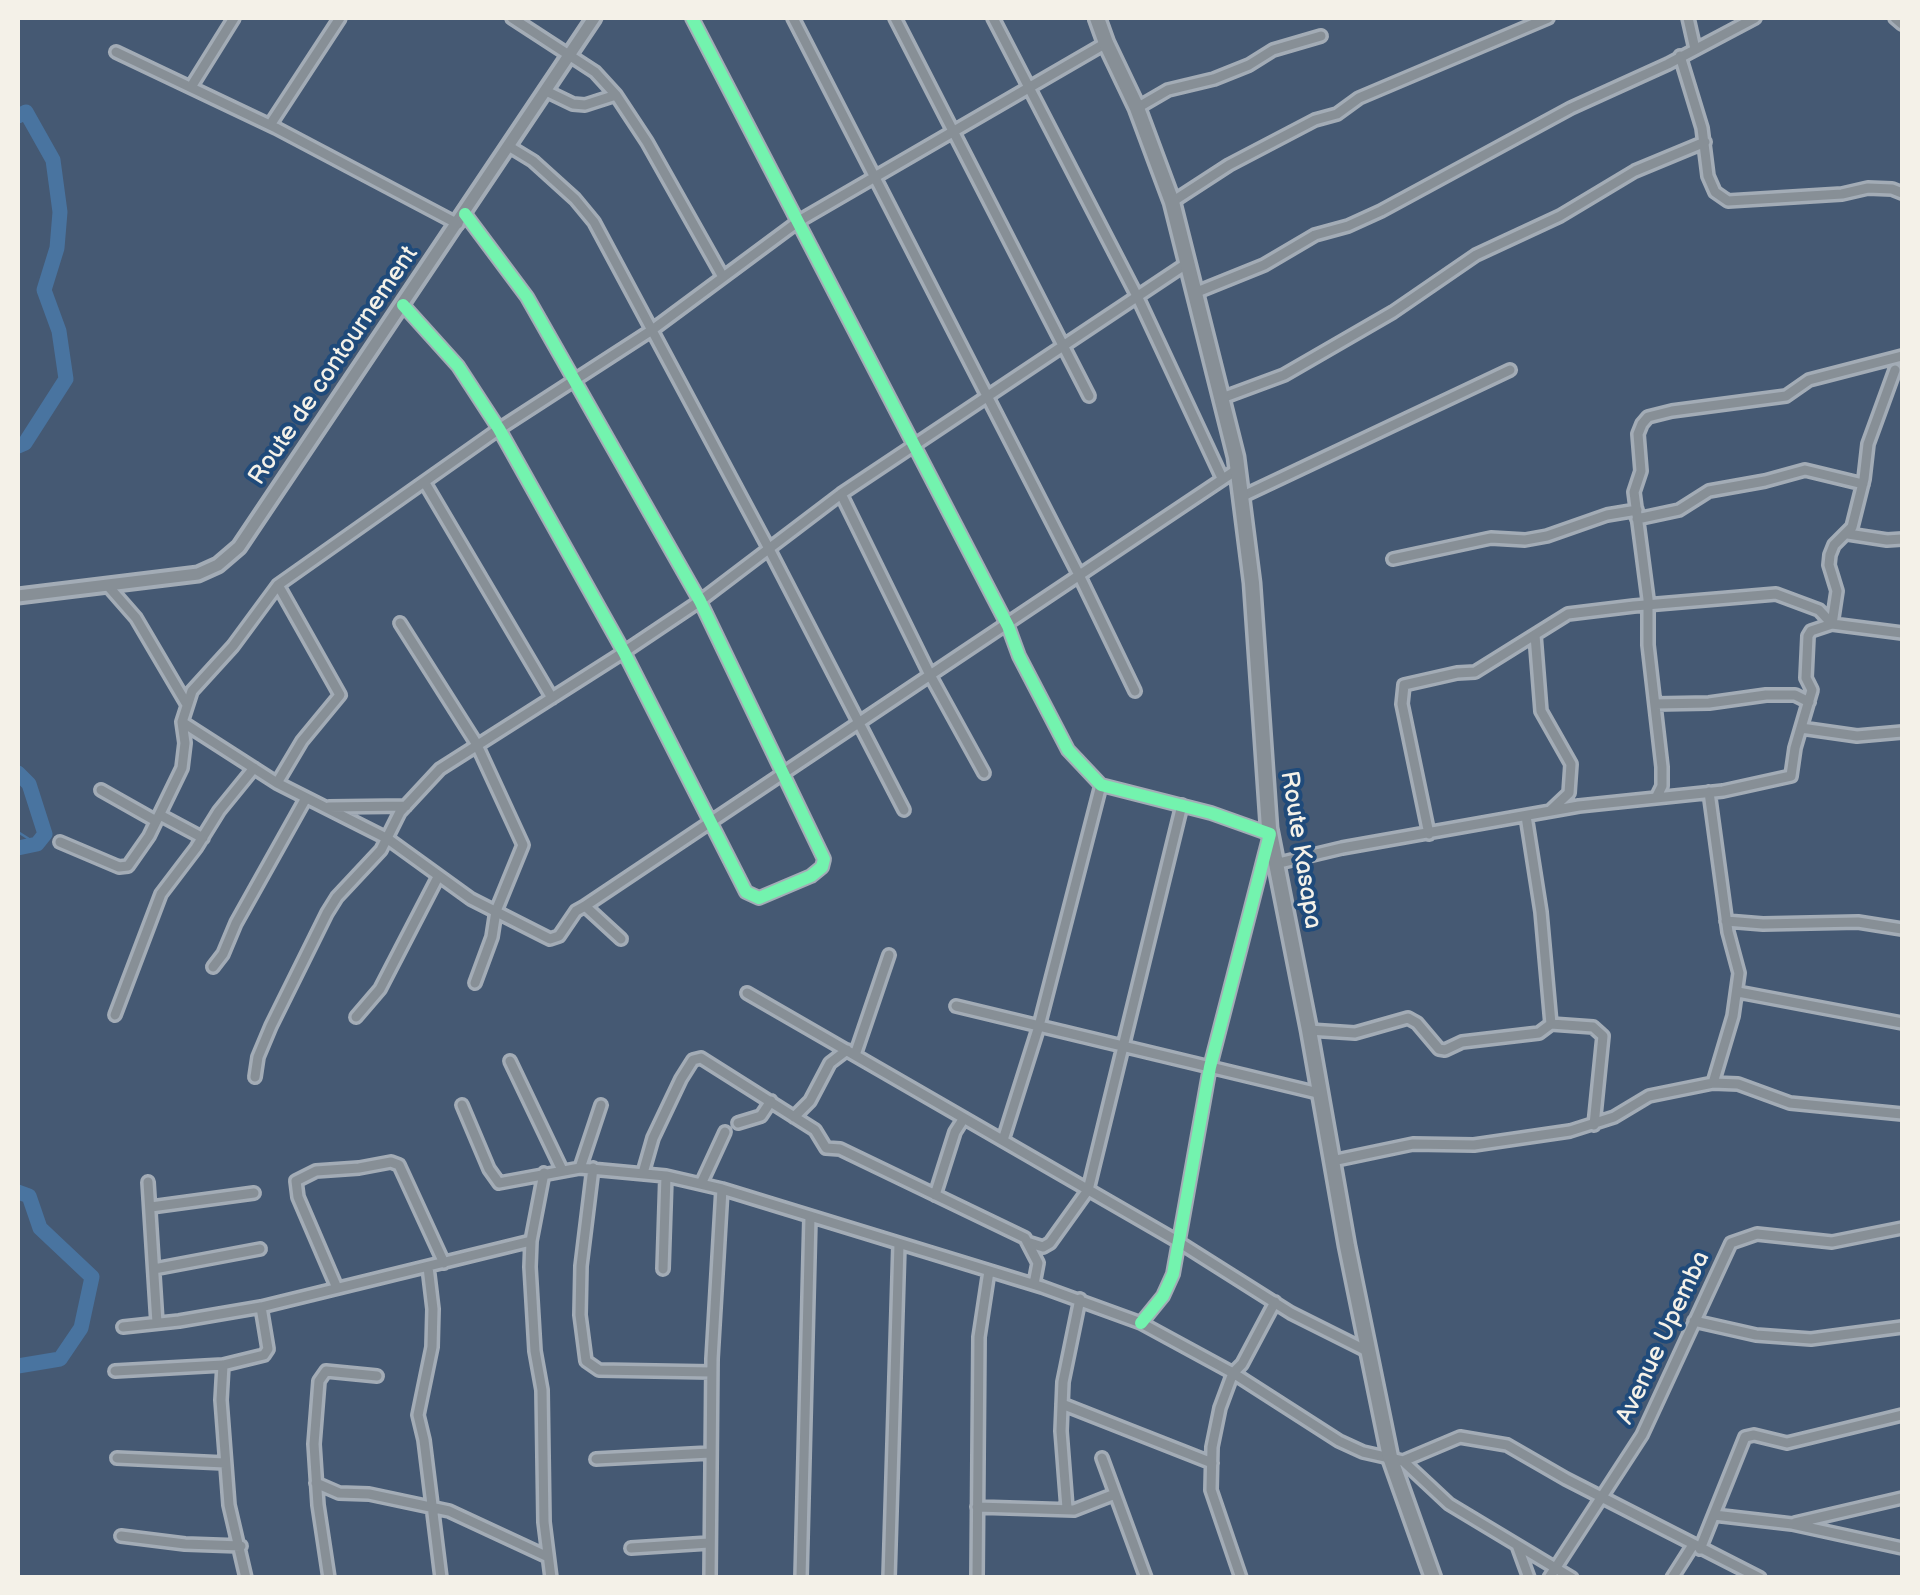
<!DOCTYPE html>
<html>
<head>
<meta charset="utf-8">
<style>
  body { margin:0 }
  #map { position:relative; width:1920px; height:1595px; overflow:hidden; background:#455973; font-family:"Balsamiq Sans",sans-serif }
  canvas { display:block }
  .frame { position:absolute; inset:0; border:20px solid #f4f1e8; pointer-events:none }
</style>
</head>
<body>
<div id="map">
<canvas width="1920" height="1595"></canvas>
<div class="frame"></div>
</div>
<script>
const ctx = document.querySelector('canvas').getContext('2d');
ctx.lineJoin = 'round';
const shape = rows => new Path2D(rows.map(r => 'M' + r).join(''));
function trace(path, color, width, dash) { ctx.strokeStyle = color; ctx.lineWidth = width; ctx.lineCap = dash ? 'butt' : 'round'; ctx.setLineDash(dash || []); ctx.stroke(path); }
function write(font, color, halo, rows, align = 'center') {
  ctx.font = font + ' "Balsamiq Sans",sans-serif'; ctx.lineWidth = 8; ctx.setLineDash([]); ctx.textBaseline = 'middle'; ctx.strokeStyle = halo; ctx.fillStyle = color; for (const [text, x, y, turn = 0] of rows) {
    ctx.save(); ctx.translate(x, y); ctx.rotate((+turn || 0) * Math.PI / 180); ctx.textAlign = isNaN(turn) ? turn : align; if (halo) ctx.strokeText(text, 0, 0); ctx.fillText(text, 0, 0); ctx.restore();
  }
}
trace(shape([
  [18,832,37,844]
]), '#4974a0', 2.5);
trace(shape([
  [18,116,26,112,53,160,60,212,57,248,44,290,59,331,66,379,25,443,18,446],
  [18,773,29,784,45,834,37,844,18,848],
  [18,1192,29,1196,40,1228,92,1277,81,1328,60,1359,18,1366]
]), '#4974a0', 15);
const minor = shape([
  [512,18,595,72,616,95,647,142,723,277],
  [692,18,1008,626,1019,656,1068,750,1101,785,1211,813,1270,834,1210,1067,1173,1274,1163,1296,1141,1323],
  [793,18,1079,575,1135,691],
  [895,18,1089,396],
  [993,18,1138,298,1222,478],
  [1688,18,1695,49],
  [1895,18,1902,24],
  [116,52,276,128,458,224],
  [1680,56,1702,128,1708,176,1715,192,1728,201,1842,194,1868,188,1892,189,1902,193],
  [191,87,234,18],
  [546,91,573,104,585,105,616,95],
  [1137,108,1168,90,1214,79,1249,65,1273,50,1321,36],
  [270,125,340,18],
  [510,147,533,161,575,199,594,222,768,547,904,810],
  [1172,202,1229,165,1315,120,1337,114,1359,98,1548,18],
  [1197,292,1264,265,1315,235,1348,226,1381,211,1571,108,1668,64,1755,18],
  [403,305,458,366,499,429,624,652,746,892,759,898,811,876,822,867,824,859,700,601,527,297,465,214],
  [1222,398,1284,375,1393,312,1476,255,1560,216,1635,171,1705,142],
  [425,483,552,698],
  [841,494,930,675,984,773],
  [1241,497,1510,370],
  [1637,519,1679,510,1709,491,1765,481,1805,470,1863,484],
  [1848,534,1887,540,1902,539],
  [1393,559,1491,538,1525,540,1547,536,1607,515,1637,510],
  [108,586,136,618,186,703],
  [400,623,476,743,523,845,496,911,492,937,475,983],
  [1535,635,1541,711,1571,764,1569,793,1551,810],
  [1655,704,1709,703,1766,695,1795,695,1809,702],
  [182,722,277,783,388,839,471,899,542,935,550,939,559,936,576,911,585,906,621,939],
  [1801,728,1857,736,1902,732],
  [277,783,302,741,340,695,278,585],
  [101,790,156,821],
  [1709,792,1728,932,1739,973,1733,1016,1713,1083],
  [1657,796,1662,786,1662,767,1648,645,1648,599,1634,492,1641,471,1638,434,1642,424,1648,417,1672,411,1786,396,1809,380,1902,356],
  [329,807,406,806],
  [160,815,203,838],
  [1526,816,1541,912,1551,1024],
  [1429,834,1402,704,1404,685,1457,673,1475,672,1568,614,1634,606,1776,594,1819,610,1832,624,1902,633],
  [60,842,119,867,128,866,149,836,182,768,185,743,182,722,192,691,233,646,278,585,499,429,652,330,799,221,1106,43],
  [1275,864,1342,848,1579,806,1723,791,1791,776,1795,748,1812,690,1806,678,1808,636,1811,631,1832,624,1837,591,1829,565,1830,555,1834,545,1852,527,1864,479,1868,444,1895,370],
  [585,906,1238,469],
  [1726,921,1763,924,1858,922,1902,929],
  [213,967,223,954,236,923,306,798],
  [1738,992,1902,1023],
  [747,993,1177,1241,1291,1313,1367,1351],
  [956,1006,1318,1093],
  [115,1015,161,894,196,848,219,811,254,768],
  [356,1017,380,989,438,877],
  [1309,1030,1355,1033,1408,1018,1417,1023,1439,1049,1445,1050,1462,1042,1539,1033,1551,1024,1593,1027,1603,1036,1594,1125],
  [855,1055,889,955],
  [510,1061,562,1170],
  [255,1077,258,1057,271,1026,327,913,337,897,381,850,400,812,440,769,624,652,700,601,841,494,1189,262],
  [462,1105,489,1169,499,1183,580,1168,666,1176,722,1189,1042,1287,1141,1323,1233,1373,1339,1441,1363,1452,1403,1461,1460,1437,1507,1445,1566,1479,1760,1578],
  [794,1117,810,1101,830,1063,847,1050],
  [738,1123,761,1116,771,1101],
  [1003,1140,1039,1026,1101,785],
  [1332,1161,1413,1144,1474,1145,1570,1131,1614,1117,1649,1096,1713,1083,1738,1084,1790,1103,1902,1114],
  [580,1168,601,1105],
  [593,1168,581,1266,580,1315,586,1361,599,1370,711,1372],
  [544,1173,531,1241,530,1267,535,1351,542,1390,544,1522,551,1578],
  [643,1173,653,1138,681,1079,693,1060,701,1058,815,1130,826,1148,840,1149,1025,1238,1038,1263,1034,1284],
  [148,1182,157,1323],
  [701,1184,725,1132],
  [935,1195,955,1132,964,1118],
  [151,1207,254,1193],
  [1027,1242,1043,1247,1050,1243,1088,1190,1182,805],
  [428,1267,433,1309,432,1347,418,1415,424,1440,441,1578],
  [154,1269,260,1249],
  [663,1269,666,1176],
  [337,1288,298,1197,296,1181,316,1171,359,1168,391,1162,399,1165,444,1263],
  [1694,1321,1756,1335,1811,1339,1902,1327],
  [123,1327,179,1321,261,1307,531,1241],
  [223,1365,221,1400,229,1505,246,1578],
  [115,1371,223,1365,264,1355,268,1349,261,1307],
  [1062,1404,1212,1463],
  [117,1458,225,1463],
  [1102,1458,1146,1578],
  [596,1459,710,1453],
  [1403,1461,1449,1504,1572,1578],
  [316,1483,339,1493,369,1494,449,1511,548,1557],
  [977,1507,1074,1510,1115,1494],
  [1067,1508,1061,1431,1063,1382,1080,1299],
  [1714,1515,1792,1524,1902,1548],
  [1795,1523,1902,1498],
  [121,1536,185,1544,241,1546],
  [1517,1545,1529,1578],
  [631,1548,709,1543],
  [1700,1549,1745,1437,1754,1435,1787,1443,1902,1415],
  [329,1578,318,1505,314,1444,319,1381,326,1371,377,1376],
  [710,1578,712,1359,722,1189],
  [801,1578,810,1217],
  [889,1578,899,1244],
  [977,1578,979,1337,989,1271],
  [1241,1578,1211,1490,1212,1447,1220,1408,1233,1373,1242,1364,1275,1302],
  [1549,1578,1642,1435,1731,1243,1757,1234,1832,1242,1902,1228],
  [1672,1578,1693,1545]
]);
const tertiary = shape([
  [18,596,198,574,218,565,239,547,594,18]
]);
const secondary = shape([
  [1097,18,1106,43,1137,108,1172,202,1236,457,1252,583,1269,828,1309,1030,1347,1246,1390,1457,1433,1578]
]);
trace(minor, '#a3acb6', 16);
trace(tertiary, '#a3acb6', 19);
trace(secondary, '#a3acb6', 21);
trace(minor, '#878f96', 9);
trace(tertiary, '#878f96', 11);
trace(secondary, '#878f96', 14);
trace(shape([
  [692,18,1008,626,1019,656,1068,750,1101,785,1211,813,1270,834,1210,1067,1173,1274,1163,1296,1141,1323],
  [403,305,458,366,499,429,624,652,746,892,759,898,811,876,822,867,824,859,700,601,527,297,465,214]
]), '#73f3ae', 12);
write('25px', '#f4f1e8', '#1f4a7a', [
  ["Route de contournement",334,366,-56],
  ["Route Kasapa",1300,850,81],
  ["Avenue Upemba",1664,1338,-65]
]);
</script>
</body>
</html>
